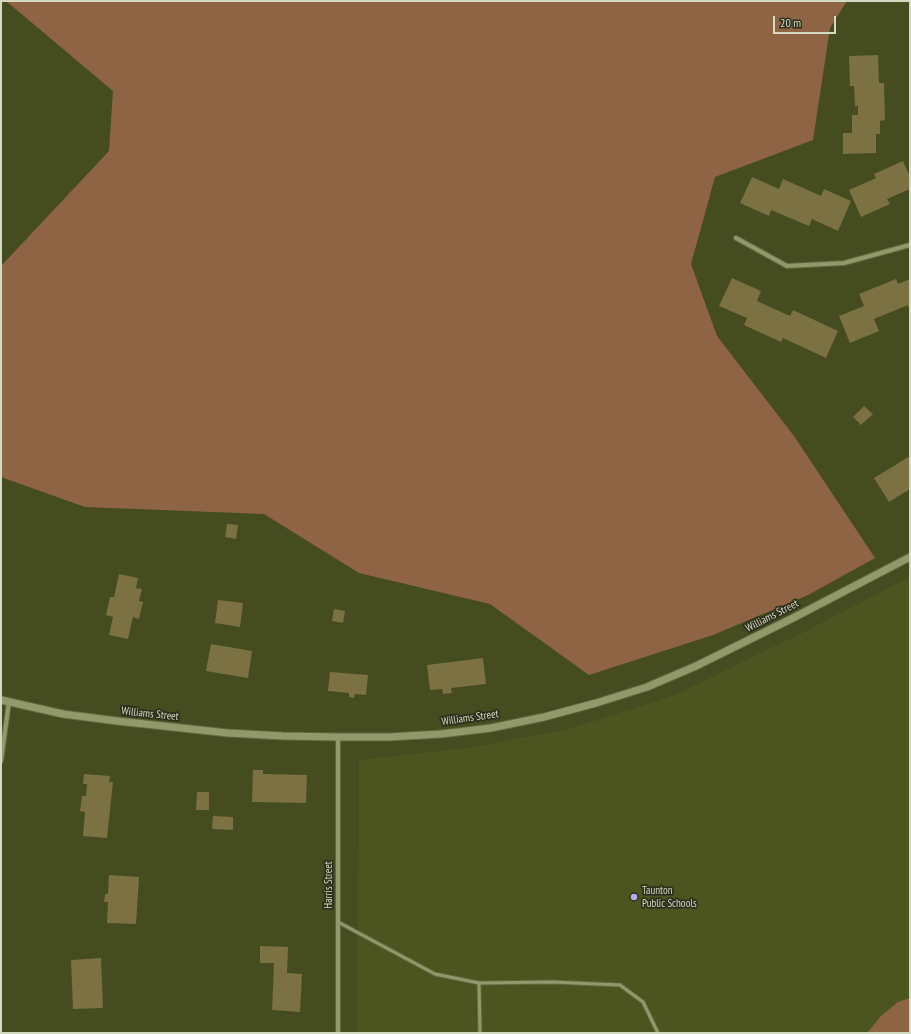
<!DOCTYPE html>
<html>
<head>
<meta charset="utf-8">
<style>
  body { margin:0 }
  #map { position:relative; width:911px; height:1034px; overflow:hidden; background:#454c20; font-family:"PT Sans Narrow",sans-serif }
  canvas { display:block }
  .frame { position:absolute; inset:0; border:2px solid #d4d9c1; pointer-events:none }
  .scale { position:absolute; left:773px; top:16px; width:63px; height:18px; box-sizing:border-box; border:2px solid #d4d9c1; border-top:0; padding-left:5px; font-size:12px; line-height:14px; white-space:nowrap; color:#d4d9c1; -webkit-text-stroke:3px #2c301d; paint-order:stroke }
</style>
</head>
<body>
<div id="map">
<canvas width="911" height="1034"></canvas>
<div class="frame"></div>
<div class="scale">20 m</div>
</div>
<script>
const ctx = document.querySelector('canvas').getContext('2d');
ctx.lineJoin = 'round';
function paint(path, color) { ctx.fillStyle = color; ctx.fill(path, 'evenodd'); }
const shape = rows => new Path2D(rows.map(r => 'M' + r).join(''));
function trace(path, color, width, dash) { ctx.strokeStyle = color; ctx.lineWidth = width; ctx.lineCap = dash ? 'butt' : 'round'; ctx.setLineDash(dash || []); ctx.stroke(path); }
function write(font, color, halo, rows, align = 'center') {
  ctx.font = font + ' "PT Sans Narrow",sans-serif'; ctx.lineWidth = 3.5; ctx.setLineDash([]); ctx.textBaseline = 'middle'; ctx.strokeStyle = halo; ctx.fillStyle = color; for (const [text, x, y, turn = 0] of rows) {
    ctx.save(); ctx.translate(x, y); ctx.rotate((+turn || 0) * Math.PI / 180); ctx.textAlign = isNaN(turn) ? turn : align; if (halo) ctx.strokeText(text, 0, 0); ctx.fillText(text, 0, 0); ctx.restore();
  }
}
paint(shape([
  [910,577,910,1033,357,1033,359,760,468,748,569,729,675,695,804,632]
]), '#4c541f');
paint(shape([
  [6,1,847,1,830,28,813,140,715,177,691,264,717,336,794,436,875,558,808,595,713,635,589,675,490,604,359,573,264,514,85,507,1,477,1,266,109,151,113,91],
  [910,998,910,1033,867,1033,881,1016,898,1002]
]), '#8f6445');
paint(shape([
  [878,55,879,83,884,83,885,120,880,121,880,134,876,134,876,153,843,154,843,133,852,133,852,115,858,115,858,106,855,106,854,86,850,86,849,56],
  [903,161,910,177,910,189,887,199,890,204,861,217,849,190,876,178,874,174],
  [752,177,779,189,783,179,821,196,824,189,851,201,838,231,812,219,809,226,771,210,769,216,740,203],
  [732,278,761,291,757,301,790,316,793,310,838,331,826,358,783,338,781,342,744,325,747,318,719,306],
  [896,279,898,284,910,279,910,311,908,305,874,319,879,331,850,343,839,316,864,306,859,294],
  [864,406,873,414,861,425,853,417],
  [910,456,910,489,889,502,874,478],
  [227,524,238,525,236,539,225,537],
  [119,574,138,578,136,588,142,589,139,601,143,602,139,619,133,617,128,639,109,635,113,617,106,615,110,597,114,597],
  [218,600,243,603,240,627,215,623],
  [334,609,345,611,343,623,332,621],
  [211,644,252,651,248,678,206,671],
  [483,658,486,684,451,688,452,693,443,694,442,689,430,690,427,665],
  [330,672,368,675,366,695,355,694,354,698,349,697,349,693,328,691],
  [253,770,263,770,263,774,307,775,306,803,252,802],
  [84,774,110,776,109,782,113,782,107,838,83,836,85,812,80,811,82,796,86,796,87,784,83,784],
  [197,792,209,792,209,810,196,810],
  [213,816,233,817,233,830,212,829],
  [109,875,139,877,136,924,107,923,108,902,104,902,105,894,108,894],
  [260,946,288,947,287,973,302,974,300,1012,272,1010,274,963,260,963],
  [101,958,103,1008,73,1009,71,960]
]), '#7b7142');
const service = shape([
  [338,922,435,974,479,983,480,1033],
  [479,983,552,982,620,985,643,1002,658,1033]
]);
const minor = shape([
  [736,238,787,266,844,263,910,245],
  [338,737,338,1033],
  [1,761,9,702]
]);
const tertiary = shape([
  [1,700,63,714,117,721,228,733,283,736,338,737,389,737,441,734,491,728,544,717,596,703,647,687,696,666,793,618,910,557]
]);
trace(service, '#626740', 5);
trace(minor, '#626740', 6);
trace(tertiary, '#626740', 9);
trace(service, '#90996a', 3);
trace(minor, '#90996a', 4);
trace(tertiary, '#90996a', 7);
for (const [x, y, r, color] of [
  [634,897,4,"#bea9f4"]
]) { const dot = new Path2D(); dot.arc(x, y, r, 0, 2 * Math.PI); ctx.fillStyle = color; ctx.fill(dot); trace(dot, '#2c301d', 1.5); }
write('11px', '#d4d9c1', '#2c301d', [
  ["Williams Street",772,616,-27],
  ["Williams Street",150,714,6],
  ["Williams Street",470,718,-8],
  ["Harris Street",329,885,-90]
]);
write('11px', '#d4d9c1', '#2c301d', [
  ["Taunton",642,891],
  ["Public Schools",642,904]
], 'left');
</script>
</body>
</html>
